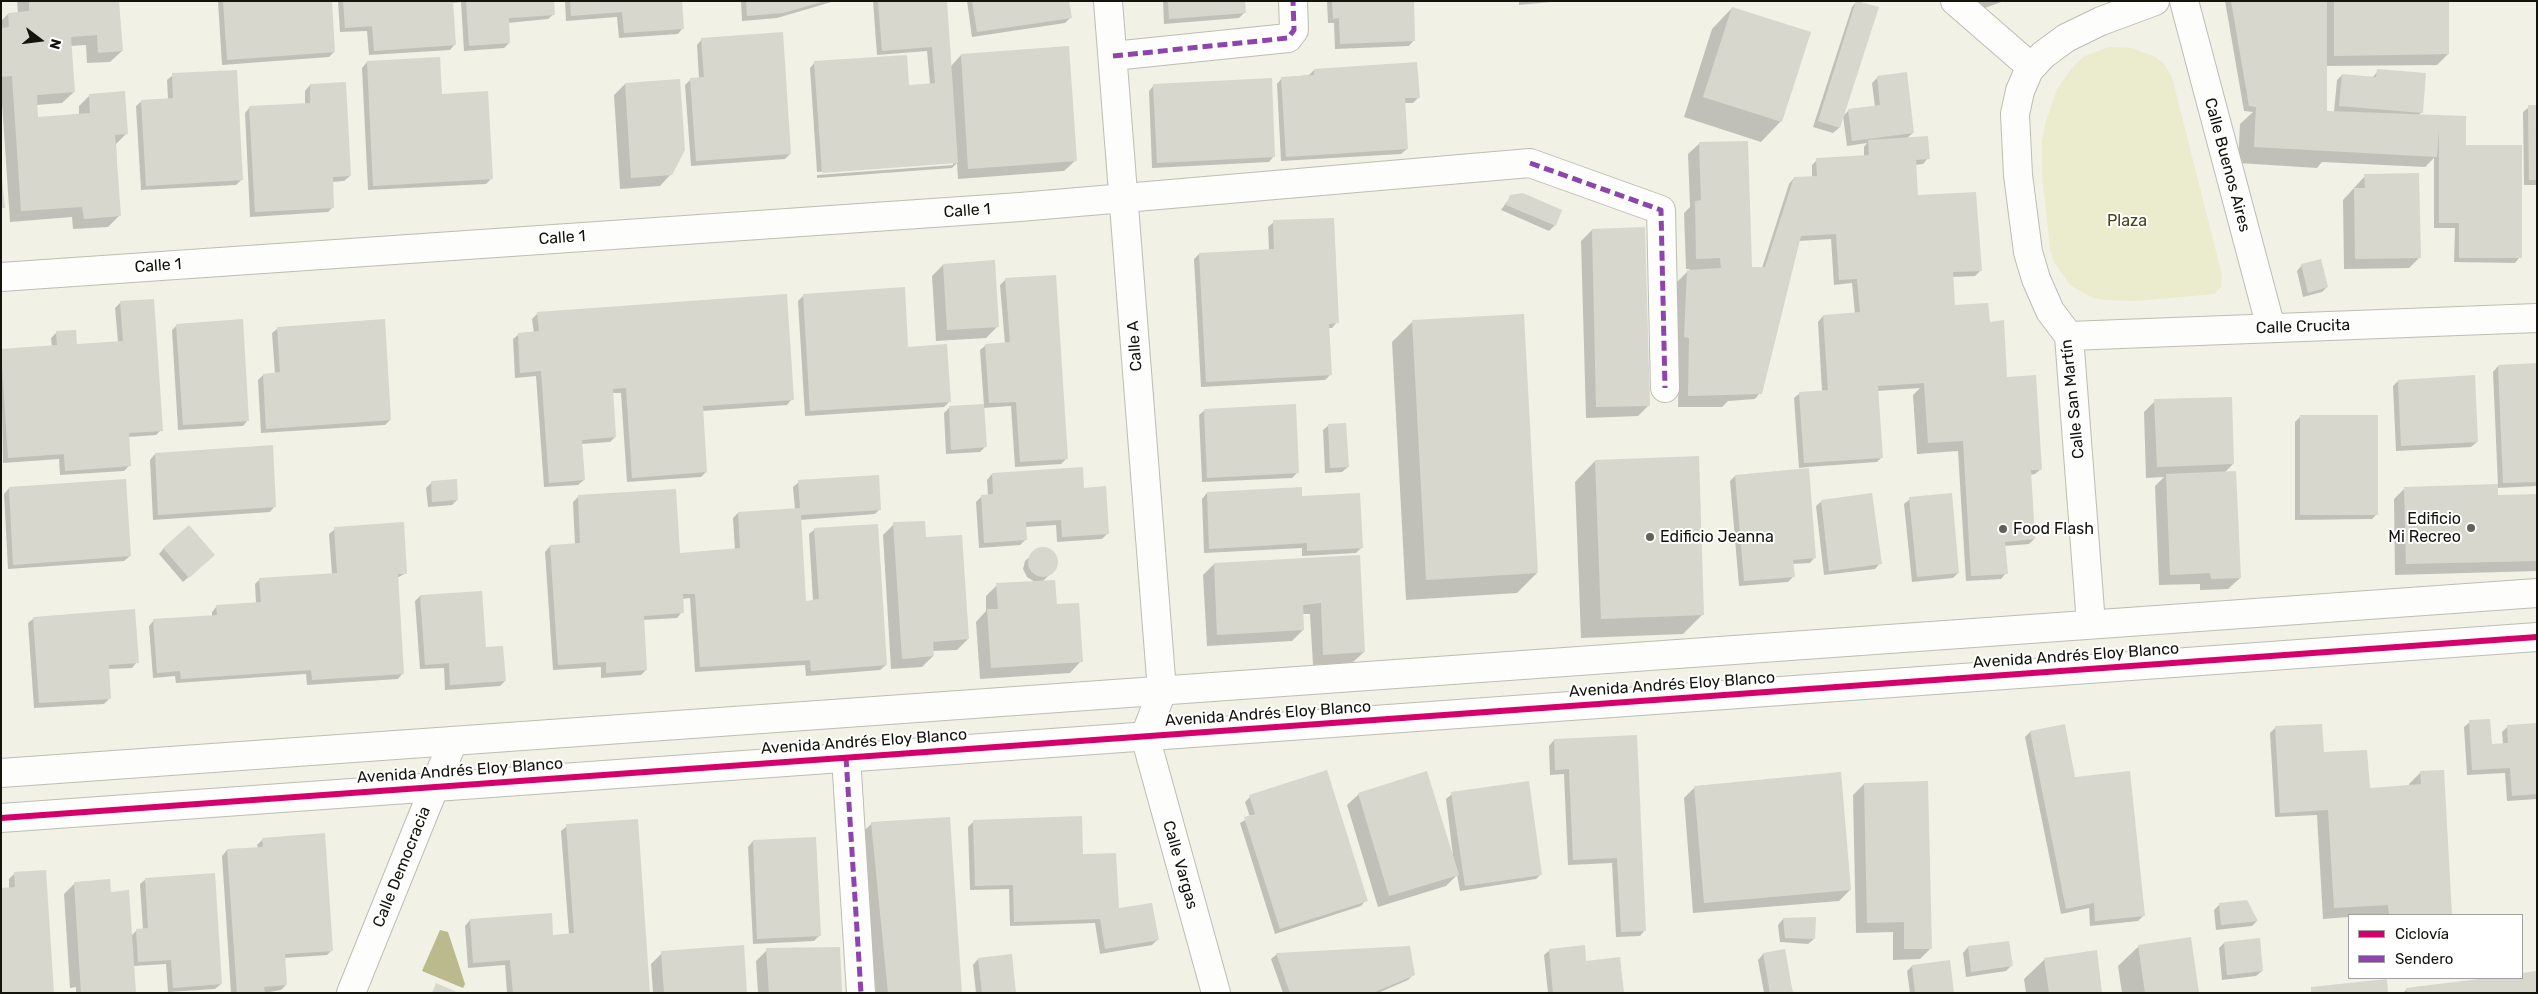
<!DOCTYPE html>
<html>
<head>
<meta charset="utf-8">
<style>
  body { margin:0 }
  #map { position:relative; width:2538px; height:994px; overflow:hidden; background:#f1f1e6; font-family:Rubik,sans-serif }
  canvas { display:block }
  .frame { position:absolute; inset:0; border:2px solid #14140d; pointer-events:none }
  .legend { position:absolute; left:2348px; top:914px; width:175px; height:65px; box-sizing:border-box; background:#fff; border:1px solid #a1a19e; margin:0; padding:6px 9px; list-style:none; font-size:15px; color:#14140d }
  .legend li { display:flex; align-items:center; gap:10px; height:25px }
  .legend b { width:25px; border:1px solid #a1a19e }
  .north { position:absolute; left:15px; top:15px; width:50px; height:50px; -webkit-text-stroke:4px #fff; paint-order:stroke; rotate:105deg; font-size:14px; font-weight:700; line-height:20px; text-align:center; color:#14140d }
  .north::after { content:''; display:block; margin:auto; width:18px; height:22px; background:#14140d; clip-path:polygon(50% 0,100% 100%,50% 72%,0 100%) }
</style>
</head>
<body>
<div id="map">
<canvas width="2538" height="994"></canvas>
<div class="frame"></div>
<ul class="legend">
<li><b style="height:6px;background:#d6006c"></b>Ciclovía</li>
<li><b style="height:6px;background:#8e44ad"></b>Sendero</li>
</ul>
<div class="north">N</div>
</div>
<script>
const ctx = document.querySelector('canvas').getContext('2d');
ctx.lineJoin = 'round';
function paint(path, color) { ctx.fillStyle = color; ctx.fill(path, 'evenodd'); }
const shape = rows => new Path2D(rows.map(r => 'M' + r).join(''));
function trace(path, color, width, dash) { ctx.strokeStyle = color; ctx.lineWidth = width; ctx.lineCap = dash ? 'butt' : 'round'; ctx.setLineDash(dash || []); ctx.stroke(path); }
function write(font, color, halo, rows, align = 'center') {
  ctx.font = font + ' Rubik,sans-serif'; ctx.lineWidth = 4; ctx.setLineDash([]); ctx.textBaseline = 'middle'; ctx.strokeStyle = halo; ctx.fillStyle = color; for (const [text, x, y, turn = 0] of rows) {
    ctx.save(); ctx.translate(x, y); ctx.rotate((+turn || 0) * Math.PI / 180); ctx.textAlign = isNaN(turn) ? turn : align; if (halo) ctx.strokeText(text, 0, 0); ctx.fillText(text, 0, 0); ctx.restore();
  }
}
paint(shape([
  [2109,47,2131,48,2154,56,2165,65,2172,77,2222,275,2221,287,2215,294,2135,301,2104,300,2091,297,2070,285,2054,262,2050,249,2042,175,2042,140,2046,121,2057,89,2075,64,2085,56]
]), '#ebeccd');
paint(shape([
  [440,930,448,932,465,984,463,988,422,971]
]), '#baba8c');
paint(shape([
  [17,1,118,1,122,51,110,62,87,63,86,45,71,46,74,92,62,103,36,105,37,118,79,115,79,106,90,95,127,133,116,144,119,216,108,227,73,229,72,217,10,222,1,88,1,21,8,14,18,13],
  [218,1,330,1,334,52,329,57,222,65],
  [338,1,553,1,554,14,548,19,508,23,509,43,504,48,464,51,461,2,452,3,455,44,450,50,369,55,367,31,340,32],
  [565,1,681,1,683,28,678,34,619,38,617,17,566,21],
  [741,1,835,1,777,18,742,21],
  [873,1,946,1,951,66,961,55,1076,160,1064,171,958,179,957,163,952,168,817,178,817,175,953,165,953,162,817,172,810,68,815,62,908,86,930,84,927,51,877,55],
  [967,1,1068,1,1071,17,1065,23,972,37],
  [1163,1,1244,1,1244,13,1239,18,1164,24],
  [1318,1,1413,1,1414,40,1409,46,1335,49,1334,23,1328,23,1327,2],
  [1519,1,1561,1,1519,5],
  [1857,1,1877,8,1839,128,1833,133,1813,127,1852,7],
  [1973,1,2004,1,1982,9],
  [2225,1,2448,1,2448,54,2437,65,2326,66,2326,111,2334,112,2337,80,2342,75,2372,78,2378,71,2422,112,2417,116,2440,118,2520,257,2515,263,2454,262,2455,228,2434,228,2434,158,2425,167,2322,162,2317,168,2238,163,2240,124,2253,112,2244,111],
  [1732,8,1781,121,1761,142,1684,117,1712,29],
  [702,39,790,154,785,159,691,166,685,85,691,79,699,79,697,45],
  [367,62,441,96,492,178,486,184,368,190,362,68],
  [1314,70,1419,97,1413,103,1404,103,1407,149,1401,154,1281,161,1277,84,1282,78,1309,75],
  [173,75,242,179,236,185,141,190,136,106,142,101,168,99,167,80],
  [1878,77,1913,133,1907,138,1928,158,1923,164,1915,165,1917,196,1981,270,1975,276,1952,277,1954,307,1989,323,2006,378,2041,469,2035,474,2030,475,2034,539,2029,544,2004,546,2006,573,2001,579,1966,581,1958,451,1917,454,1913,395,1920,388,1877,391,1882,457,1877,462,1807,467,1815,557,1810,563,1792,564,1793,577,1788,582,1739,586,1730,481,1735,476,1807,469,1807,467,1799,468,1794,398,1800,393,1822,391,1818,322,1823,316,1855,314,1852,283,1834,285,1831,239,1799,241,1760,393,1755,399,1728,401,1722,407,1678,407,1679,349,1674,348,1676,283,1690,269,1686,269,1684,213,1690,207,1688,154,1700,143,1751,269,1762,268,1789,184,1794,178,1812,177,1812,165,1817,160,1864,156,1864,147,1867,143,1847,146,1843,116,1849,110,1875,107,1872,83],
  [625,84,671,174,660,186,620,189,614,95],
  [310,85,350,176,344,181,332,182,333,207,328,212,250,217,245,113,250,107,305,104,305,91],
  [1154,85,1274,156,1269,162,1152,168,1149,91],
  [2537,106,2537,185,2524,185,2523,112,2529,107],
  [2365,176,2420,257,2409,268,2344,269,2343,200],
  [1511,196,1561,211,1554,226,1549,231,1501,210],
  [1274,222,1337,322,1332,328,1328,328,1330,375,1325,380,1201,387,1194,259,1199,254,1269,250,1268,227],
  [1592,230,1649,405,1638,416,1586,418,1581,241],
  [943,265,997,327,986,338,936,341,932,276],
  [2302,265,2327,287,2322,292,2303,297,2297,271],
  [1006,279,1066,459,1061,464,1015,467,1011,406,983,408,985,447,980,452,946,454,944,413,949,408,984,406,980,350,986,345,1005,344,1000,285],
  [803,296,907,349,950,401,944,407,805,416,798,301],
  [121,302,161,430,156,435,128,437,129,466,124,471,60,475,59,459,3,463,1,351,52,347,51,338,57,332,76,345,118,342,115,308],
  [538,313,792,399,787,405,702,411,706,472,701,477,627,482,621,393,612,393,615,437,610,442,581,444,584,480,578,485,544,487,536,376,515,378,513,339,519,334,534,333,532,319],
  [1412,322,1537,573,1517,593,1406,600,1392,342],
  [177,325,248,420,243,426,178,430,172,330],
  [278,328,390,420,385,425,261,433,258,380,263,375,275,374,272,333],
  [2537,365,2537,486,2497,488,2497,497,2537,495,2537,571,2395,575,2394,499,2405,488,2498,486,2493,372,2498,366],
  [2398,381,2477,442,2471,447,2396,451,2393,386],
  [2155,401,2233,464,2224,473,2240,578,2228,589,2200,590,2200,584,2159,585,2155,486,2164,477,2146,478,2144,412],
  [1205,410,1298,472,1292,478,1202,482,1199,415],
  [2300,417,2377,514,2372,519,2295,520,2295,422],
  [1329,425,1348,467,1342,472,1325,473,1323,430],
  [155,454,275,506,270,512,153,520,150,460],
  [1595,461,1703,614,1683,634,1581,638,1575,482],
  [992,474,1083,489,1107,534,1102,539,1057,542,1056,525,1025,527,1026,539,1020,545,979,548,976,502,982,496,988,496,987,480],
  [432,482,457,500,452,505,428,507,426,488],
  [799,482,880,509,875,514,800,520,805,602,813,601,809,534,815,529,886,665,880,670,806,676,805,665,695,672,690,598,682,599,682,612,677,618,643,620,646,670,641,675,601,678,601,667,553,670,545,552,550,546,575,544,573,502,578,497,679,554,735,550,733,518,738,513,795,509,793,487],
  [9,488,130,556,124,561,8,569,4,494],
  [1207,493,1300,498,1362,547,1356,553,1302,556,1302,548,1204,553,1202,499],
  [1910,499,1958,573,1953,578,1912,582,1904,504],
  [1822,501,1880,563,1875,569,1824,575,1816,506],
  [894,524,925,539,968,639,957,650,932,651,933,656,922,667,891,669,883,535],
  [335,529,406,573,397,578,403,673,398,679,307,685,306,674,176,683,175,676,153,678,149,626,154,620,212,616,212,612,217,606,256,603,255,584,260,579,332,574,329,534],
  [164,548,208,560,183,582,159,554],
  [1046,548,1054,553,1057,560,1055,569,1042,582,1056,606,1081,661,1070,673,980,679,976,622,986,611,986,596,997,585,1035,582,1027,577,1023,569,1025,561,1038,549],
  [1359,557,1364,652,1352,663,1313,665,1310,614,1302,614,1303,630,1292,641,1207,646,1203,575,1214,564],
  [420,596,485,649,505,681,500,686,445,690,444,668,420,669,415,601],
  [34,618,137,662,132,668,108,669,110,698,104,704,34,708,28,623],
  [2470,722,2491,745,2503,744,2502,732,2508,726,2537,724,2537,799,2507,801,2505,773,2467,775,2464,727],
  [2276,727,2323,755,2369,789,2409,786,2409,784,2420,773,2443,771,2451,915,2349,915,2349,917,2323,919,2317,815,2275,817,2270,733],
  [2030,732,2074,778,2143,916,2138,921,2090,926,2089,908,2061,914,2025,737],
  [1636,736,1645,930,1640,936,1616,937,1612,863,1568,865,1564,774,1550,775,1549,746,1554,740],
  [1864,784,1931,948,1920,959,1893,960,1893,932,1856,933,1853,795],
  [1695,787,1850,890,1839,901,1693,913,1684,798],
  [1359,794,1454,864,1446,799,1452,794,1541,874,1536,879,1460,891,1457,875,1446,886,1378,907,1347,805],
  [1250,797,1366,900,1361,906,1275,934,1240,823,1250,817,1245,802],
  [973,822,1082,856,1117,910,1157,940,1152,945,1100,954,1095,923,1010,926,1009,889,970,890,968,827],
  [872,823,960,993,876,993,861,834],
  [567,826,649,993,507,993,505,965,468,968,465,926,470,920,552,936,569,935,561,831],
  [263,839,332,950,327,955,284,958,286,985,281,990,264,993,231,993,222,856,227,850,258,848,257,845],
  [753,841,820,935,814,941,753,944,748,847],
  [14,874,52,993,9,889,9,879],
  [146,879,221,984,215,989,168,992,166,964,133,966,134,993,76,993,76,987,70,988,64,894,75,883,110,893,131,936,137,930,143,929,140,884],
  [2219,905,2257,921,2252,926,2216,930,2214,910],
  [1783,919,1814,939,1808,944,1780,942,1778,925],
  [2224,943,2262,971,2256,976,2222,980,2219,948],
  [2139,946,2197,993,2122,993,2118,966],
  [1968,947,2011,966,2006,971,1966,977,1963,953],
  [767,950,841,993,758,993,756,961],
  [1550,950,1585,962,1623,993,1548,993,1544,955],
  [1784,951,1792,993,1764,993,1758,960,1763,954],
  [662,953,746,993,653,993,651,964],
  [1277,954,1413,975,1408,980,1378,993,1283,993,1271,959],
  [978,959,1015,993,976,993,973,965],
  [2045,959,2101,993,2026,993,2024,979],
  [1912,966,1953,993,1910,993,1907,971],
  [2537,973,2537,993,2403,993,2407,989,2497,978,2522,978,2522,975]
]), '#0003');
paint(shape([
  [29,1,119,1,123,51,98,53,97,35,71,37,75,92,37,95,38,117,90,113,89,94,125,91,128,134,115,135,121,216,84,219,82,207,21,211,12,76,1,77,1,28,9,27,8,13,29,11],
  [223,1,332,1,335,52,227,60],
  [343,1,453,1,456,45,374,51,372,26,345,28],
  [466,1,554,1,555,15,509,18,510,43,469,46],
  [570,1,682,1,684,29,624,33,622,12,571,16],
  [746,1,822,1,822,2,783,13,747,16],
  [878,1,947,1,958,163,822,173,814,61,907,55,909,85,935,83,932,47,882,51],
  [972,1,1069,1,1072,18,977,32],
  [1168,1,1245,1,1246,13,1169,19],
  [1332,1,1414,1,1415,41,1340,44,1339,18,1333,19],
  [1856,1,1879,7,1840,128,1818,121],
  [2231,1,2327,1,2327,111,2466,116,2466,145,2522,145,2522,258,2459,258,2459,223,2439,223,2439,129,2437,157,2254,147,2256,107,2249,106],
  [2334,1,2449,1,2449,54,2334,56],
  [1732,7,1811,32,1782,122,1703,97],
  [783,32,791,154,696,161,690,78,704,77,701,38],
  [1069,46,1077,161,968,169,961,54],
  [440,57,442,94,488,91,493,179,373,186,367,61],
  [1417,62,1420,98,1405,98,1408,149,1286,157,1281,77,1314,75,1314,69],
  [2377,69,2426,73,2423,113,2339,106,2342,74,2376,77],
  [237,70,243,180,146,186,141,100,173,98,172,73],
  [1907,72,1914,133,1852,141,1848,109,1880,105,1877,76],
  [1272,78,1275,157,1157,163,1153,84],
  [680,79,685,150,672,175,631,178,625,83],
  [346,82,351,176,333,177,334,208,255,212,249,106,310,103,310,84],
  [2528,105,2537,105,2537,180,2529,180],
  [1928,136,1930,159,1916,160,1918,195,1976,192,1982,271,1953,272,1955,305,1988,303,1990,322,2004,320,2007,377,2036,375,2042,470,2031,470,2035,539,2005,542,2008,574,1971,576,1963,441,1928,443,1924,383,1878,386,1883,458,1804,463,1799,392,1828,390,1823,315,1860,312,1857,279,1839,280,1836,234,1801,236,1762,394,1688,396,1689,338,1684,337,1687,270,1721,268,1720,258,1696,259,1695,201,1701,200,1699,142,1748,141,1752,267,1765,267,1794,177,1817,176,1816,158,1869,155,1868,140],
  [1,168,5,208,1,208],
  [2419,173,2421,258,2355,259,2354,188,2365,188,2364,174],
  [1523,193,1562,210,1556,226,1506,205,1510,195],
  [1334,218,1339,323,1329,324,1332,375,1206,382,1199,253,1274,249,1273,220],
  [1645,227,1650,406,1596,407,1592,229],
  [2321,259,2328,287,2308,293,2301,264],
  [995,260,999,327,947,330,943,264],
  [1056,275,1068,459,1020,462,1016,402,989,403,985,344,1010,342,1005,278],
  [905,287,908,347,947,344,951,402,810,411,803,294],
  [787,294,794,400,703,406,707,472,632,478,626,388,613,389,616,437,582,440,585,480,549,483,541,371,520,373,518,333,539,331,537,312],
  [154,299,163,431,129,433,131,466,65,471,64,454,8,458,1,349,57,345,56,331,76,330,77,344,123,341,120,301],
  [1524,314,1538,573,1426,580,1412,320],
  [243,319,249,421,183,425,176,324],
  [385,319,391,420,266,429,263,374,280,372,277,327],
  [2537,363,2537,482,2503,483,2498,365],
  [2475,375,2478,442,2401,446,2398,380],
  [2232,397,2234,464,2157,467,2154,399],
  [984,404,987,447,951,450,949,406],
  [1296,404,1299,473,1207,478,1204,409],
  [2300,415,2378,415,2378,515,2300,515],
  [1346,423,1349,467,1330,468,1328,424],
  [273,445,276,507,158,515,155,453],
  [1699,456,1704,615,1601,619,1595,460],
  [1083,467,1084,488,1106,486,1109,534,1062,537,1061,520,1026,522,1027,540,984,543,981,495,993,494,992,473],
  [1809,468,1816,558,1793,560,1795,577,1744,581,1735,475],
  [2236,471,2241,578,2211,579,2210,573,2170,575,2166,474],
  [879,475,881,510,801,515,806,601,819,599,814,528,878,524,887,665,811,671,810,660,700,667,695,594,683,594,684,613,644,616,647,670,606,673,606,662,558,665,550,545,580,543,578,495,676,489,680,553,740,548,738,512,800,508,798,480],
  [126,479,131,556,13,565,9,487],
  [457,479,458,500,432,502,431,481],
  [2498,484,2498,495,2537,494,2537,561,2406,564,2404,487],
  [1302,487,1302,496,1360,493,1363,548,1307,551,1307,543,1209,549,1207,492],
  [1872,493,1882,564,1829,571,1821,500],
  [1952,493,1959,573,1917,577,1909,497],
  [925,521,926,537,962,535,969,639,933,642,934,656,902,659,893,522],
  [404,522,407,574,398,574,404,674,312,680,311,670,181,679,180,671,157,673,153,619,217,615,216,605,261,602,259,578,337,573,334,527],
  [189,525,215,555,189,578,163,548],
  '1028 562a15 15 0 1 1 30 0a15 15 0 1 1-30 0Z',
  [1360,555,1365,652,1323,655,1321,603,1303,605,1304,630,1217,635,1214,563],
  [1055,580,1057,604,1079,603,1083,662,991,668,987,609,998,609,996,583],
  [482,591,486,647,503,646,506,681,450,685,449,663,425,665,420,595],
  [135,609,139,663,109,665,111,699,39,703,33,617],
  [2490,719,2492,744,2508,743,2507,725,2537,723,2537,794,2512,796,2510,768,2472,770,2469,720],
  [2065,724,2075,777,2130,771,2145,916,2095,921,2094,903,2066,909,2030,731],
  [2322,724,2324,752,2367,750,2370,788,2421,784,2420,771,2444,770,2452,915,2389,915,2388,905,2334,908,2328,810,2280,813,2275,726],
  [1637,735,1646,931,1621,932,1617,858,1573,860,1569,769,1555,770,1554,739],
  [1327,770,1368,901,1280,929,1244,817,1255,814,1249,795],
  [1427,771,1459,875,1389,896,1358,793],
  [1841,772,1851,890,1704,903,1694,786],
  [1529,781,1542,875,1465,886,1451,792],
  [1928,781,1932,949,1904,949,1904,922,1867,923,1864,783],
  [1082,816,1083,854,1116,853,1119,908,1152,903,1159,940,1105,949,1100,919,1014,922,1013,885,975,886,973,820],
  [950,817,962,993,888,993,871,822],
  [638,819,650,993,513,993,510,960,473,963,470,919,552,913,553,935,574,933,566,824],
  [325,833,333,951,285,954,287,985,264,987,265,993,237,993,227,849,263,847,262,838],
  [816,837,821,936,757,939,753,840],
  [46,870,54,993,1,993,1,888,15,887,14,872],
  [215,873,222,984,173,988,171,960,138,962,136,929,148,928,145,878],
  [110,879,111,892,129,890,136,993,81,993,74,882],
  [2247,900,2258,921,2221,925,2219,903],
  [1816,917,1815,939,1785,938,1783,918],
  [2191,937,2199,993,2145,993,2138,945],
  [2260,938,2263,971,2227,975,2224,942],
  [2009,941,2013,966,1971,972,1968,946],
  [744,945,747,993,664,993,661,951],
  [1585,945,1586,961,1620,957,1624,993,1553,993,1549,949],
  [1410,946,1415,975,1373,993,1290,993,1276,953],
  [840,947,842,993,769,993,766,948],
  [1785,949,1793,993,1770,993,1763,953],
  [2097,950,2102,993,2049,993,2044,958],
  [1012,954,1016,993,982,993,978,958],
  [1950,960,1954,993,1915,993,1912,965],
  [2537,971,2537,993,2407,993,2406,988,2487,978,2522,978,2522,973],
  [2387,979,2388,993,2311,993,2311,987],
  [436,983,459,993,432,993]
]), '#d7d7ce');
const street = shape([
  [1108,1,1162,691,1145,736,1216,993],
  [1955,1,2031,67],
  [2184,1,2271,328],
  [1113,56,1288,38,1294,30,1293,1],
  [1,277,1020,207,1530,163,1661,210,1665,388],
  [2069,336,2537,318],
  [2091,624,2069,336,2050,311,2036,279,2028,252,2018,175,2015,114,2020,91,2029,70,2043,55,2066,38,2101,21,2155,1],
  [846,757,861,993],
  [351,993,453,741]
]);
const secondary = shape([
  [1,773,2537,593],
  [1,818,2537,637]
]);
trace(street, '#bdbdb4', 30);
trace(secondary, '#bdbdb4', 30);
trace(street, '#fdfdfb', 28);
trace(secondary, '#fdfdfb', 28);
trace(shape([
  [1113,56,1288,38,1294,30,1293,1],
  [1530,163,1661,210,1665,388],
  [846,757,861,993]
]), '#8e44ad', 5, [10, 5]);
trace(shape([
  [1,818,2537,637]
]), '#d6006c', 6);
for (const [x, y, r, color] of [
  [2471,528,5,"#616159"],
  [2003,529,5,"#616159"],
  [1650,537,5,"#616159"]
]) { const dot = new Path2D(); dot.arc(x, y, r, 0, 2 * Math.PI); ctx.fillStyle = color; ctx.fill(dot); trace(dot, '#fff', 2); }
write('16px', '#14140d', '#fff', [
  ["Calle Buenos Aires",2227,165,75],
  ["Calle 1",967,211,-4],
  ["Calle 1",562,238,-4],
  ["Calle 1",158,266,-4],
  ["Calle Crucita",2303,327,-2],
  ["Calle A",1135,346,-94],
  ["Calle San Martín",2073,399,-96],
  ["Avenida Andrés Eloy Blanco",2076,656,-4],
  ["Avenida Andrés Eloy Blanco",1672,685,-4],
  ["Avenida Andrés Eloy Blanco",1268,714,-4],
  ["Avenida Andrés Eloy Blanco",864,742,-4],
  ["Avenida Andrés Eloy Blanco",460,771,-4],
  ["Calle Vargas",1180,865,74],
  ["Calle Democracia",402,867,-68]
]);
write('16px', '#454516', '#fff', [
  ["Plaza",2127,221]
]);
write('16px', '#14140d', '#fff', [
  ["Edificio",2461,519,"right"],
  ["Mi Recreo",2461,537,"right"],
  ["Food Flash",2013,529],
  ["Edificio Jeanna",1660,537]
], 'left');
</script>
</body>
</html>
